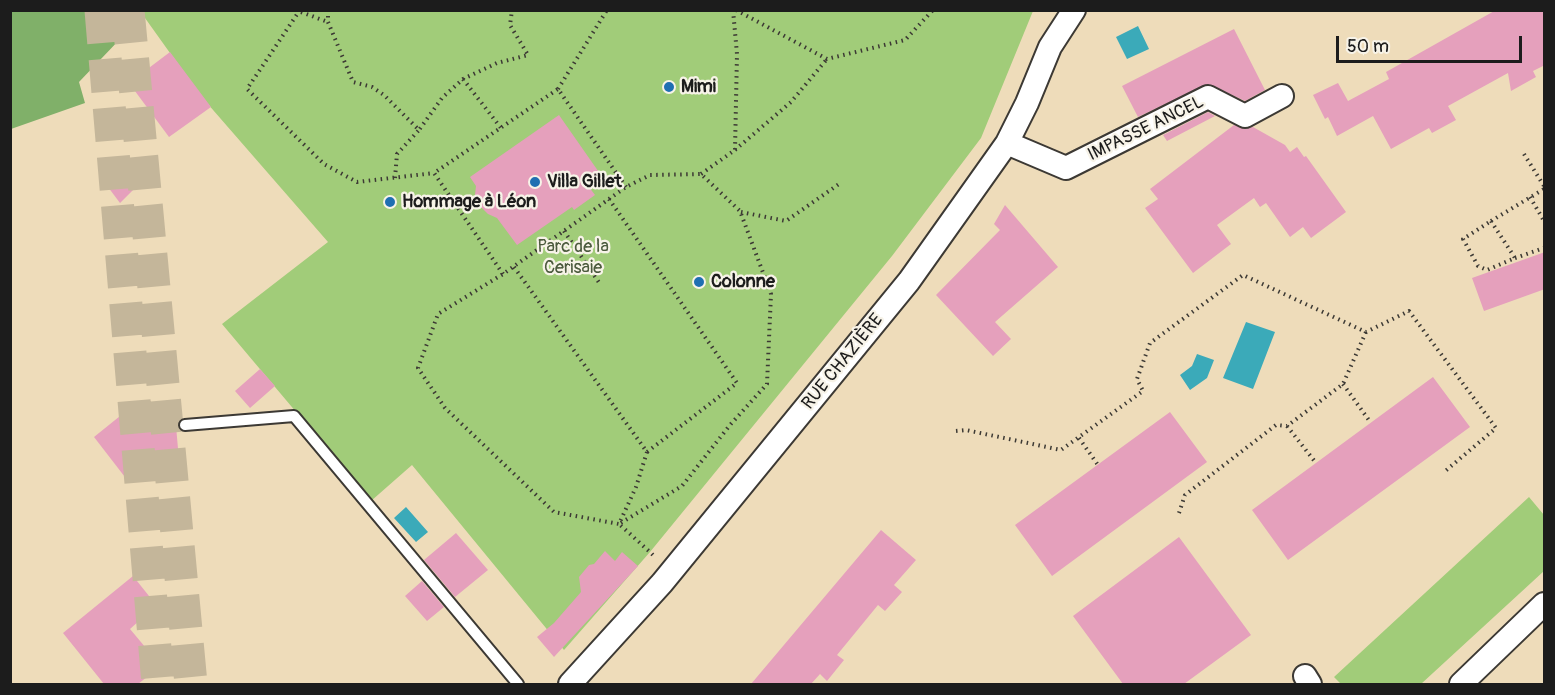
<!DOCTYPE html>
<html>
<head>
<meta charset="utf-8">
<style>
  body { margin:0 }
  #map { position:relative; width:1555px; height:695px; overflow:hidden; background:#eedcba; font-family:Pangolin,sans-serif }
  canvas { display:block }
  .frame { position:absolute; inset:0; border:12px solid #1c1c1c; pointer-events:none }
  .scale { position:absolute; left:1336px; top:36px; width:186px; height:27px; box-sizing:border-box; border:3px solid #1c1c1c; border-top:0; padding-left:8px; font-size:18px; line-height:21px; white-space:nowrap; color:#1c1c1c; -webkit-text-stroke:4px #f7f3e8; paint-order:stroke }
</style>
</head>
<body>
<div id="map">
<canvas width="1555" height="695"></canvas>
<div class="frame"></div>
<div class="scale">50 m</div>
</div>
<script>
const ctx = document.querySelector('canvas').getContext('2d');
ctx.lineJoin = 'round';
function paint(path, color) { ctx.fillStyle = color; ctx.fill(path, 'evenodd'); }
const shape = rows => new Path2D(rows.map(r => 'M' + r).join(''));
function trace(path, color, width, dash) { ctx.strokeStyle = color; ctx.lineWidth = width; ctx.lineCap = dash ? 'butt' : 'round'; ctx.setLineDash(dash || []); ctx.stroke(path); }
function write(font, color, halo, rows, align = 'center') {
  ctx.font = font + ' Pangolin,sans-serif'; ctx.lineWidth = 4.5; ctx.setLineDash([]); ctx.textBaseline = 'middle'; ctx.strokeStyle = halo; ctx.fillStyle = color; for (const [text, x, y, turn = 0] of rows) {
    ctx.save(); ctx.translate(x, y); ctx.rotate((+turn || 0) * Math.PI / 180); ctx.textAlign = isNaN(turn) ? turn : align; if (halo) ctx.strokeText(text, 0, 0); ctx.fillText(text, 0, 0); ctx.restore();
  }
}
paint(shape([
  [140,11,1033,11,981,138,892,256,650,552,564,650,412,465,371,501,222,324,328,242,200,95],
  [1529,497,1544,515,1544,571,1421,684,1341,684,1334,677]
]), '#a1cc79');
paint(shape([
  [140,11,143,15,79,82,85,103,11,129,11,11]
]), '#80b069');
paint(shape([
  [1138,26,1149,49,1127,59,1116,37],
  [1246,322,1275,332,1253,389,1223,378],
  [1197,354,1214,360,1207,378,1190,390,1180,375,1192,366],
  [406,507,428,532,416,542,394,518]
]), '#3baab9');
paint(shape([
  [1496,10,1545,10,1545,65,1533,71,1536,77,1511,91,1508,73,1448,106,1456,120,1432,133,1429,128,1391,149,1373,116,1337,136,1328,117,1325,119,1313,95,1338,83,1348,101,1389,79,1386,72],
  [1234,29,1265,90,1245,101,1208,84,1138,117,1122,86],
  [170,52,211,107,169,137,129,83],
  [1208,112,1215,116,1167,141,1163,135],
  [559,115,603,178,589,187,595,195,574,210,572,207,517,245,497,218,488,214,481,207,475,195,476,186,470,177],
  [1234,125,1245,129,1253,127,1285,145,1290,152,1297,147,1304,157,1306,156,1346,212,1311,238,1303,227,1290,237,1266,203,1260,207,1254,198,1217,225,1231,244,1193,273,1145,208,1158,199,1150,189],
  [118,169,134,189,120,203,102,179],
  [1005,205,1058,267,995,322,1011,339,993,356,936,295,1000,230,994,224],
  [1545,252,1545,289,1484,311,1472,278],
  [260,369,275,386,250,408,235,391],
  [1433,377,1470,427,1288,560,1252,510],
  [174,403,179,460,150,463,128,481,94,437,130,408],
  [1170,412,1207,462,1052,576,1015,525],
  [881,530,916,560,894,585,902,592,885,611,878,605,837,655,844,660,827,681,820,674,811,684,751,684],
  [456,533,488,570,455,597,424,560],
  [1179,537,1251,635,1184,684,1123,684,1073,616],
  [605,551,615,561,622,552,638,566,554,657,537,637,554,623,581,592,579,577,589,565,594,564],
  [133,576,153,601,136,615,140,620,130,629,161,666,138,684,104,684,63,633],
  [422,581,444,607,427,621,405,596]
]), '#e5a0bc');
trace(shape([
  [101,10,158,684],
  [128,10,191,684]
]), '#c4b69a', 33, [33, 16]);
const lane = shape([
  [185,425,294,416,518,684]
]);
const street = shape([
  [1007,143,1066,168,1208,97,1245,116,1282,96],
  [1305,676,1310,684],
  [570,684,662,583,909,281,1007,143,1027,103,1050,47,1074,10],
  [1461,684,1544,604]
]);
trace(lane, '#3c3934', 14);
trace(street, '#3c3934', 26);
trace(shape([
  [165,10,168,10],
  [300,10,247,89,324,164,357,182,434,173],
  [328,10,328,22,353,82,372,87,384,95,419,130,442,98,463,79,497,63,528,55,510,25,512,10],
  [736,10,827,59,905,40,933,10],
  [301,12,328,22],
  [463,79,501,128],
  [558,89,607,10],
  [735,150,791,102,827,59],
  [1524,154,1544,186],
  [701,174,735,150,737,54,733,10],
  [395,178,397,154,419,130],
  [1530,197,1544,221],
  [741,212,786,221,839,184],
  [1491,221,1515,258,1487,270,1478,266,1463,239,1491,221],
  [1491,221,1544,189],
  [564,231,600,284],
  [1515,258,1544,248],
  [514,267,647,452,737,383,609,199],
  [503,274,434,173,558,89,626,187],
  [1343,384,1371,423],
  [1287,426,1316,463],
  [956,431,966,430,1061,450,1143,391,1137,379,1150,343,1243,275,1366,332,1409,311,1496,428,1443,473],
  [1079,438,1098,465],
  [647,452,636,487,619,524,554,512,445,408,418,368,438,314,503,274,626,187,650,175,701,174,740,211,771,294,767,384,730,425,682,486,619,524,650,552,654,556,653,558],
  [1179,513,1185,495,1276,425,1287,426,1343,384,1366,332]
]), '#3c3934', 4, [1.5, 4.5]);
trace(lane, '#fff', 10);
trace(street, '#fff', 22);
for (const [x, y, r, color] of [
  [669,87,6,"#1f6fb2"],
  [535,182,6,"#1f6fb2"],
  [390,202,6,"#1f6fb2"],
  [699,282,6,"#1f6fb2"]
]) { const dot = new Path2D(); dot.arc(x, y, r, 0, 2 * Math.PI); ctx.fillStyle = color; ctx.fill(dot); trace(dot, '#f7f3e8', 2); }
write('bold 18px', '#1c1c1c', '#f7f3e8', [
  ["Mimi",681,87],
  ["Villa Gillet",547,182],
  ["Hommage à Léon",402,202],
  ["Colonne",711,282]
], 'left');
write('18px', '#1c1c1c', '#f7f3e8', [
  ["IMPASSE ANCEL",1146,129,-26],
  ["RUE CHAZIÈRE",843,362,-51]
]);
write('18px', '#4b5a3d', '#f7f3e8', [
  ["Parc de la",573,247],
  ["Cerisaie",573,268]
]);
</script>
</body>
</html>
